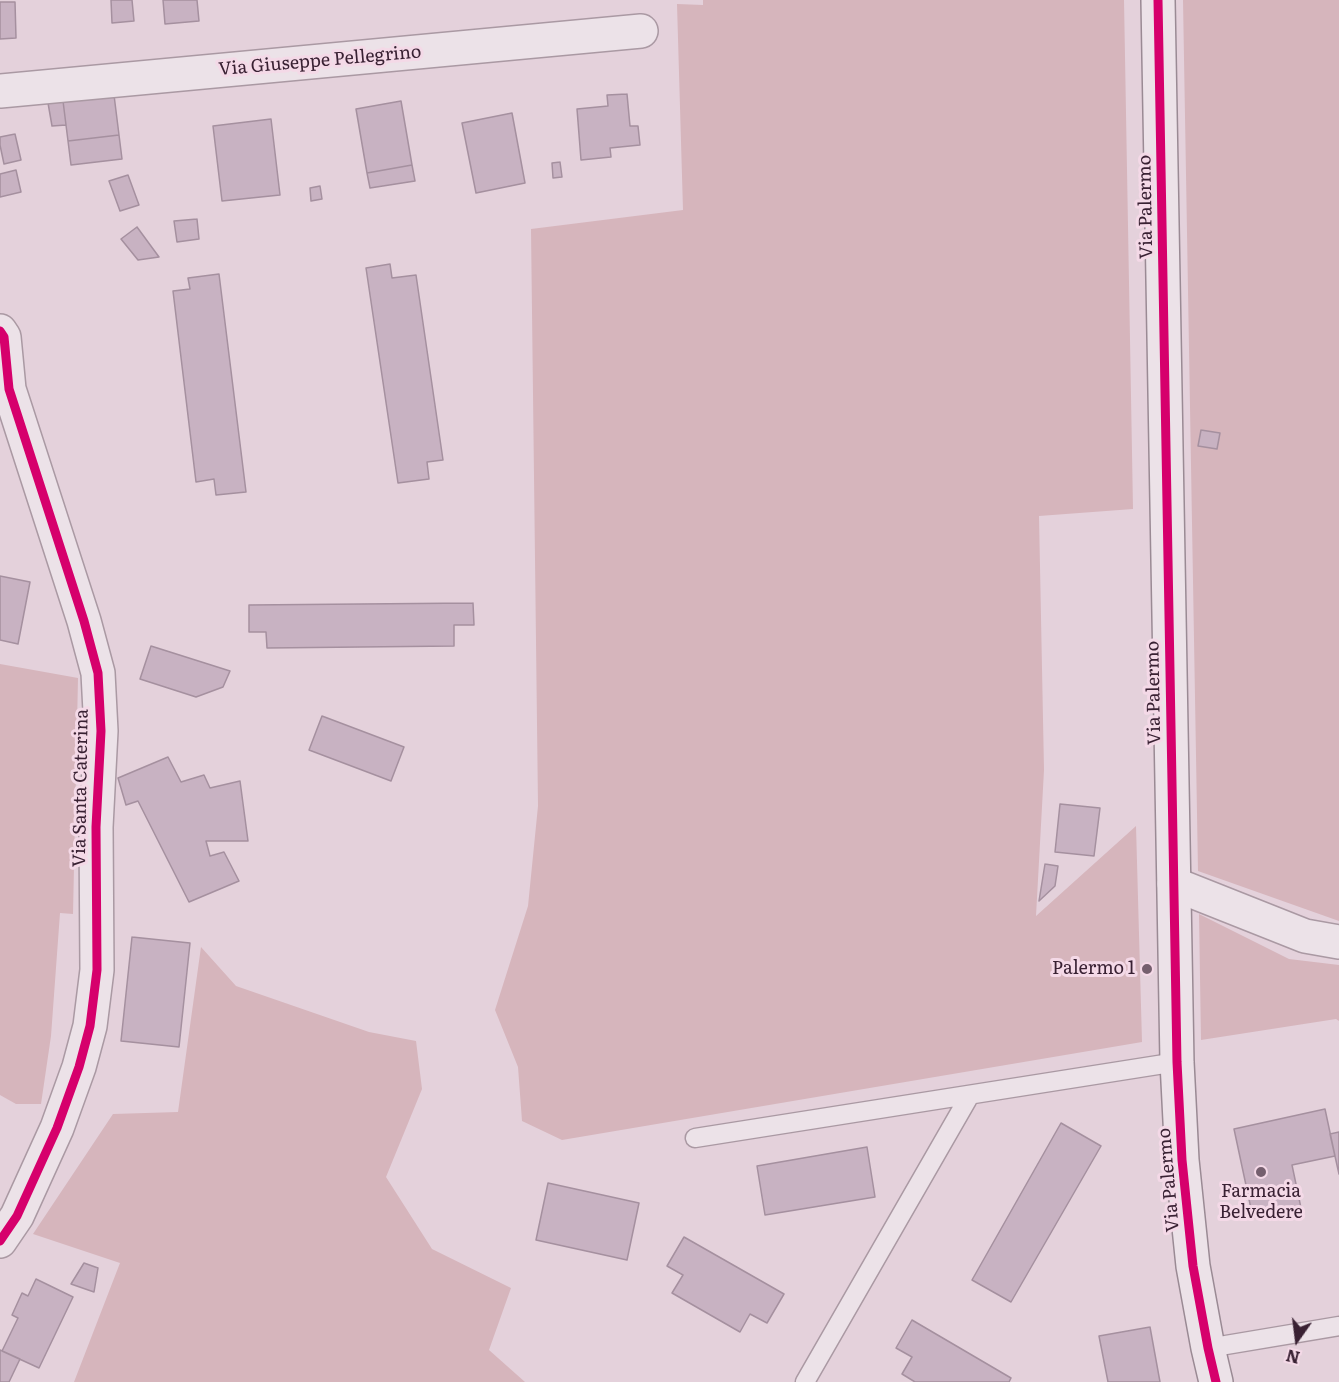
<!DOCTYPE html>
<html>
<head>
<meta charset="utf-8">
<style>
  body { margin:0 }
  #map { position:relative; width:1339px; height:1382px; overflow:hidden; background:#e4d1db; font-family:Literata,serif }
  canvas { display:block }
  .north { position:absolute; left:1267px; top:1310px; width:60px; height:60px; -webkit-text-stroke:4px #f4d9e7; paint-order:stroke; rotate:194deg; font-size:16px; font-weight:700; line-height:24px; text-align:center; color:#392133 }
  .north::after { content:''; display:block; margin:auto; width:21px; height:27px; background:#392133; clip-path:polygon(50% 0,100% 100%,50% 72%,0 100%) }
</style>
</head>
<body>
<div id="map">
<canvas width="1339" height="1382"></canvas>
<div class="north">N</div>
</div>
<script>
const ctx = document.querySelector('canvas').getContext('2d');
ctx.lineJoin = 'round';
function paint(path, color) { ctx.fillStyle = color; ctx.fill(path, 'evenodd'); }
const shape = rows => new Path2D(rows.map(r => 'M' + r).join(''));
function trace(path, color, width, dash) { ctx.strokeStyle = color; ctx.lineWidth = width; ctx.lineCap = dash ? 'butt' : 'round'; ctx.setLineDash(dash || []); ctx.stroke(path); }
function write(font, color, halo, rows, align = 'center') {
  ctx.font = font + ' Literata,serif'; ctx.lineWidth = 6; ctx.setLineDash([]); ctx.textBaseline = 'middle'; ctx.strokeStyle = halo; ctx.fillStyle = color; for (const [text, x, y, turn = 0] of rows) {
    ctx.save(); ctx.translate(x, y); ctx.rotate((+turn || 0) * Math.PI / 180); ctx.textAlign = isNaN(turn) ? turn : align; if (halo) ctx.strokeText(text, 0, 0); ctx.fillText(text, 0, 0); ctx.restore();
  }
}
paint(shape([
  [703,0,1124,0,1133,509,1039,516,1044,770,1036,916,1136,826,1142,1042,562,1140,522,1121,518,1067,495,1010,528,906,538,806,531,229,683,210,677,4,703,5],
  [1183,0,1339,0,1339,921,1198,871],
  [0,664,78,678,73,914,60,913,51,1036,41,1104,16,1104,0,1095],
  [1199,914,1289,959,1339,965,1339,1021,1336,1019,1201,1040],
  [201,947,236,986,369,1032,416,1041,422,1089,386,1177,432,1249,511,1288,489,1350,525,1382,74,1382,120,1263,33,1234,113,1114,178,1112]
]), '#d6b5bc');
const building = shape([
  [111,0,132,0,134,21,112,23,111,0],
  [163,0,197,0,199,21,165,24,163,0],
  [0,2,15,2,16,38,0,39,0,2],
  [627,94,630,126,638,126,640,145,610,148,611,157,581,160,577,109,608,106,607,95,627,94],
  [114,95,119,135,68,141,63,101,114,95],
  [63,101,66,125,52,126,48,103,63,101],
  [401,101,412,165,367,173,356,109,401,101],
  [512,113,525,183,476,193,462,123,512,113],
  [271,119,280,195,222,201,213,126,271,119],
  [15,134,21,160,4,164,0,145,0,137,15,134],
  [119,135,122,159,71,165,68,141,119,135],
  [560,162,562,177,553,178,552,163,560,162],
  [412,165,415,181,370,188,367,173,412,165],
  [16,170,21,192,0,197,0,174,16,170],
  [128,175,139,205,120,211,109,181,128,175],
  [320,186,322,199,311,201,310,188,320,186],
  [197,219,199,239,177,242,174,221,197,219],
  [137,227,159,257,138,260,121,239,137,227],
  [390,264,392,278,416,275,443,460,427,462,429,479,398,483,366,268,390,264],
  [219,274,246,492,216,495,214,479,196,482,173,291,190,289,188,278,219,274],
  [1201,430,1220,433,1217,449,1198,446,1201,430],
  [0,576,30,582,18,644,0,640,0,576],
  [473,603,474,625,454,625,454,646,267,648,266,632,249,632,249,605,473,603],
  [151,646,230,671,223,687,196,697,140,679,151,646],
  [322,716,404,747,391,781,309,750,322,716],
  [168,757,181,782,204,775,210,788,240,781,248,841,206,841,210,856,224,852,239,881,189,902,138,801,126,805,118,778,168,757],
  [1060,804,1100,808,1094,856,1055,852,1060,804],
  [1045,864,1058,866,1055,886,1039,901,1045,864],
  [132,937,190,943,179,1047,121,1041,132,937],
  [1325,1109,1335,1156,1292,1165,1301,1208,1253,1218,1234,1129,1325,1109],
  [1061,1123,1101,1146,1011,1302,972,1280,1061,1123],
  [1339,1132,1339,1174,1330,1134,1339,1132],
  [867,1147,875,1197,765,1215,757,1166,867,1147],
  [548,1183,639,1203,627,1260,536,1240,548,1183],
  [684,1237,784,1294,767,1323,750,1314,740,1332,672,1293,683,1275,667,1266,684,1237],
  [84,1263,98,1268,94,1292,71,1284,84,1263],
  [36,1279,73,1297,39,1368,2,1351,18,1318,12,1315,22,1293,28,1296,36,1279],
  [912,1320,1011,1378,1009,1382,915,1382,902,1374,912,1357,896,1348,912,1320],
  [1150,1327,1160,1382,1108,1382,1099,1336,1150,1327],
  [0,1350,20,1359,9,1382,0,1382,0,1350]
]);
paint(building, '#c8b2c2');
trace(building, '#a5909f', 1.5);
const lane = shape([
  [695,1138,1177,1062],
  [1208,1348,1339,1326],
  [805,1382,970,1095]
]);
const street = shape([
  [0,91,641,31],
  [0,331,4,337,9,389,84,621,98,673,101,731,96,827,97,970,90,1026,79,1067,57,1128,17,1216,0,1241],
  [1174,884,1305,936,1339,942]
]);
const secondary = shape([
  [1158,0,1177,1062,1182,1160,1193,1266,1208,1348,1216,1382]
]);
trace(lane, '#aa99a3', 21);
trace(street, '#aa99a3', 36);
trace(secondary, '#9a8a94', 36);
trace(lane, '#ece2e8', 18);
trace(street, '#ece2e8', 33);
trace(secondary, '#ece2e8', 33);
trace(shape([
  [1158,0,1177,1062,1182,1160,1193,1266,1208,1348,1216,1382],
  [0,331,4,337,9,389,84,621,98,673,101,731,96,827,97,970,90,1026,79,1067,57,1128,17,1216,0,1241]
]), '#d6006c', 9);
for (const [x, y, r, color] of [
  [1147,969,6,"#755f6e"],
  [1261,1172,6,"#755f6e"]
]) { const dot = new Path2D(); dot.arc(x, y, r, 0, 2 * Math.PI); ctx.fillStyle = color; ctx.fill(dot); trace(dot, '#f4d9e7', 2); }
write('18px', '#392133', '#f4d9e7', [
  ["Via Giuseppe Pellegrino",320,61,-5],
  ["Via Palermo",1146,207,-91],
  ["Via Palermo",1154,693,-91],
  ["Via Santa Caterina",81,788,-89],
  ["Via Palermo",1169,1180,-95]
]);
write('18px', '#392133', '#f4d9e7', [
  ["Palermo 1",1135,969],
  ["Farmacia",1261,1192,"center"],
  ["Belvedere",1261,1213,"center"]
], 'right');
</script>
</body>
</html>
